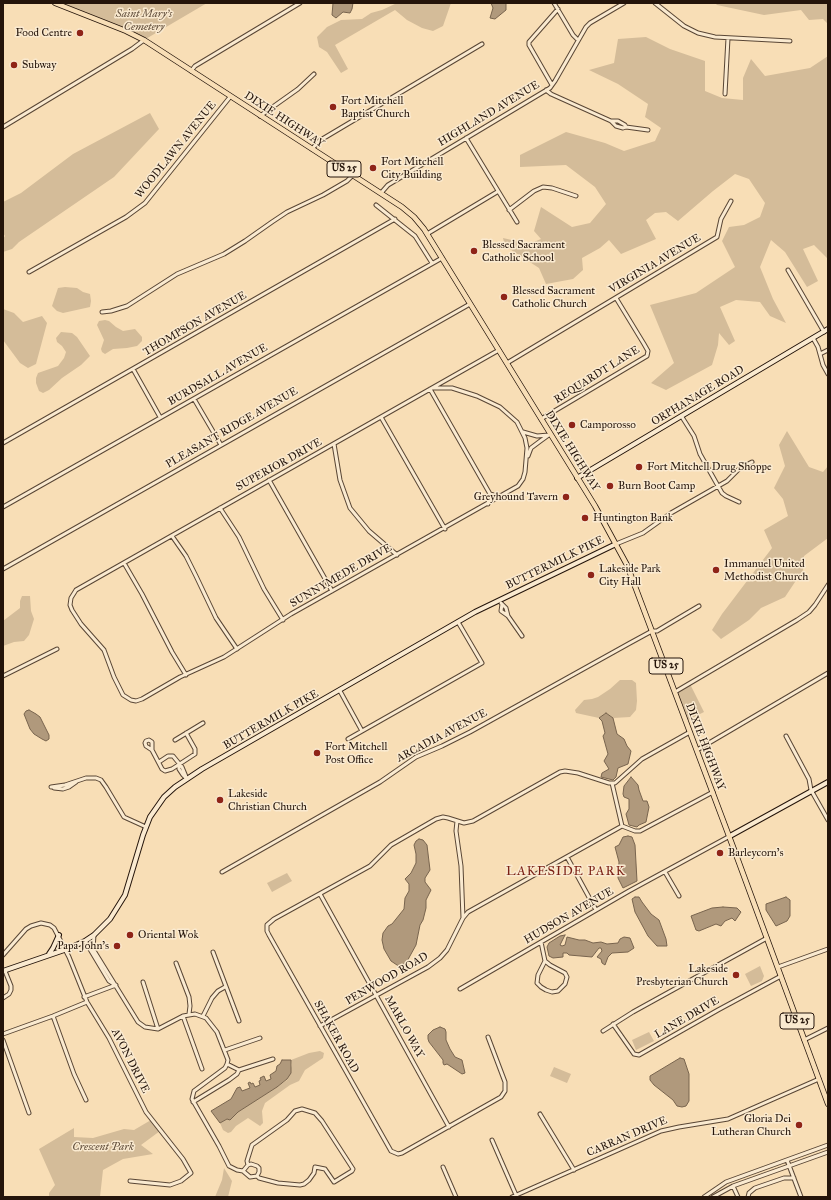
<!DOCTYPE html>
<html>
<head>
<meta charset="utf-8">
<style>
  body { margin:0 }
  #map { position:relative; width:831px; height:1200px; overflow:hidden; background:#f8deb6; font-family:"IM FELL Great Primer",serif }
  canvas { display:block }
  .frame { position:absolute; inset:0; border:4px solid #24140a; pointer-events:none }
</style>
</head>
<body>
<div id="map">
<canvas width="831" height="1200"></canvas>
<div class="frame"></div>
</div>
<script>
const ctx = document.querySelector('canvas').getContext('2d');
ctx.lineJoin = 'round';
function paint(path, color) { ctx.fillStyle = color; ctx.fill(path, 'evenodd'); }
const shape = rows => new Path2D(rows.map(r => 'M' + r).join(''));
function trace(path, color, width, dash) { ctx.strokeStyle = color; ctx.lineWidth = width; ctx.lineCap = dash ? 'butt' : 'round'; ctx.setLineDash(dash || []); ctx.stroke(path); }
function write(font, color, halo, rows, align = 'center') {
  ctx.font = font + ' "IM FELL Great Primer",serif'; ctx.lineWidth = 3; ctx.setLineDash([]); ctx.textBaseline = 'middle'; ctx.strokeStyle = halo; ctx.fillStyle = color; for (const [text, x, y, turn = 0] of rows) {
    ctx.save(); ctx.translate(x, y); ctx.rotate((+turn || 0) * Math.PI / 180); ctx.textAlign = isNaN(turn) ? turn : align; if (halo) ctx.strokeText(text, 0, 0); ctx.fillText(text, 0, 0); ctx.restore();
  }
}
paint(shape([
  [55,3,207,3,144,40],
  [397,3,451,3,443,26,433,31,422,28,407,20,395,10,335,45,348,69,341,73,327,52,319,47,317,37,327,27,341,20,362,19,371,13,382,10],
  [715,3,828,3,828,24,823,19,809,20,801,10,764,15,717,5],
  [646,37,670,49,705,61,705,91,722,98,743,100,743,78,751,59,765,76,810,68,828,56,828,259,814,245,803,249,818,281,807,287,785,252,771,240,760,267,773,299,786,323,770,316,760,302,736,300,720,307,735,341,729,345,719,333,718,345,712,365,666,390,651,383,674,363,650,305,696,293,735,267,722,241,729,227,744,225,760,217,765,203,749,179,735,174,713,191,678,221,666,212,655,213,646,220,656,239,621,254,609,240,600,248,582,258,583,270,573,279,546,284,539,268,505,246,503,238,529,244,541,239,534,231,541,207,572,227,590,223,606,204,595,187,566,165,520,167,520,155,566,132,605,143,624,151,655,141,661,128,645,117,648,104,618,84,589,70,614,63,618,39],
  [150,113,159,129,114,177,19,242,12,249,3,252,3,239,5,236,3,233,3,202,21,193,73,154],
  [65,287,77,288,83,292,90,294,91,301,90,307,63,313,57,311,52,306,58,288],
  [3,309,14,313,23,322,42,316,47,323,36,364,28,368,20,363,3,340],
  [105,320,109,321,116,327,123,331,135,329,142,337,142,341,137,346,127,348,113,349,105,354,102,352,101,349,104,340,97,325,99,321],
  [61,332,72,333,77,337,90,356,81,365,62,378,49,390,43,393,39,391,36,383,36,378,38,373,58,366,64,358,66,352,62,346,57,342,56,338],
  [787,431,809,467,823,472,828,466,828,538,804,556,803,570,785,597,761,608,749,620,721,639,712,630,722,614,772,548,764,530,788,516,783,499,774,488,785,466,779,445],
  [22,596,30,596,31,611,34,619,29,635,24,641,14,642,3,646,3,621,20,608,20,601],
  [620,680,632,680,636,683,637,701,636,710,630,717,613,718,606,713,599,718,576,713,575,710,584,700,592,699,598,697,610,689],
  [690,684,704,712,686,721,675,692],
  [287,873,292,881,272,892,267,883],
  [760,966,764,976,762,981,751,986,745,974],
  [649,1032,654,1041,636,1050,632,1040],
  [320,1051,324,1053,323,1058,305,1070,299,1081,290,1085,265,1103,262,1111,263,1123,260,1126,248,1118,236,1126,231,1132,228,1133,223,1130,220,1123,227,1119,230,1120,238,1112,277,1087,287,1080,292,1065,291,1060,309,1053],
  [554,1067,571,1074,567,1083,550,1076],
  [151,1120,160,1131,141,1145,153,1154,123,1159,103,1170,100,1197,49,1197,49,1193,55,1185,39,1149,74,1128,74,1137,93,1138,124,1129,134,1130],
  [224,1168,232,1181,228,1197,215,1197,222,1180]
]), '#d4bc99');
const water = shape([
  [333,3,353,3,352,9,350,13,343,12,336,18,332,15,333,3],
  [491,3,506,3,506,10,495,19,490,18,493,8,491,3],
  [29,710,36,714,40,717,49,735,49,739,46,741,42,739,34,734,30,729,24,714,26,711,29,710],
  [606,713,613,718,617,734,624,739,627,746,631,751,628,764,618,768,616,777,613,780,601,777,602,773,609,769,604,761,608,754,603,736,605,733,602,721,599,718,606,713],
  [631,777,638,785,639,790,643,801,647,801,649,807,646,822,639,825,637,827,629,825,626,814,629,809,629,799,624,797,623,794,624,786,631,777],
  [628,836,632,837,635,845,637,881,623,888,618,878,619,862,615,847,619,845,623,837,628,836],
  [419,839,423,840,427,845,430,870,425,878,425,882,431,890,426,900,426,908,423,920,420,925,416,945,405,965,400,967,391,961,384,949,382,940,383,933,388,926,392,924,404,909,405,898,409,891,409,884,405,879,411,873,416,863,416,854,414,845,416,841,419,839],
  [635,897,639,897,642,902,651,914,659,920,666,939,667,946,657,946,648,936,635,912,632,899,635,897],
  [786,897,790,900,790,916,787,921,776,926,766,910,766,904,786,897],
  [723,907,737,908,741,912,735,921,732,918,725,921,721,926,716,924,699,931,696,930,691,916,712,908,723,907],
  [565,935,560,945,562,946,565,945,567,937,579,940,585,940,593,943,601,942,607,944,618,943,620,939,624,937,630,938,634,948,628,952,612,953,608,957,605,965,602,963,601,959,597,957,602,951,601,948,599,948,592,957,569,955,567,953,563,953,563,957,553,958,549,956,547,947,549,943,560,936,565,935],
  [440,1027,445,1029,446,1032,446,1040,450,1049,455,1057,462,1060,465,1073,462,1074,447,1064,444,1065,443,1063,443,1060,429,1042,428,1039,428,1035,433,1030,440,1027],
  [680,1058,684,1059,689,1074,689,1101,686,1106,682,1107,677,1106,673,1100,654,1085,650,1080,650,1076,680,1058],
  [282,1060,291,1060,291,1073,287,1079,277,1087,238,1112,230,1120,227,1119,220,1123,211,1111,231,1099,237,1088,240,1087,242,1091,250,1088,248,1083,250,1082,251,1084,253,1083,255,1087,260,1085,259,1081,261,1080,260,1078,264,1076,266,1081,271,1079,270,1075,276,1071,277,1066,280,1064,282,1060]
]);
paint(water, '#b0997c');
trace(water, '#78644e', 1);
const street = shape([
  [554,3,573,35,578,40],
  [655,3,684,26,698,33,715,37,790,41],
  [191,71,195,66,300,3],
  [552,85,529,45,529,42,558,9],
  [546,90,551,94,611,121,616,126,623,128,626,127,625,125,618,121,611,121],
  [725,94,728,38],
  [260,116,298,89,314,74],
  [3,127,132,49,144,40],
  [626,127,648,130],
  [466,138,517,222],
  [312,149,319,141,482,44],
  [381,193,388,185,550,88,555,81,586,27,590,23,624,3],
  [376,205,415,236,432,263],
  [509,210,534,191,543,187,552,188,576,196],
  [427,234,497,192],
  [788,270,824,332],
  [29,272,126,217,145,203,230,97],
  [102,312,111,311,127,306,177,274,224,254,245,241,272,222,287,212,323,195,347,181,353,175],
  [813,338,818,347,823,365,828,374],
  [820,354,828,350],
  [507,363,717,237,721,219,731,201],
  [133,369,160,417],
  [433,388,452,388,477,396,500,407,517,422,525,438,527,448,525,472,523,479,518,486,291,614,224,657,180,677,142,699,136,701,131,700,123,695,114,677,104,650,81,624,72,610,70,605,71,598,76,590,499,350],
  [430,389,490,494,488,504],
  [194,399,221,445],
  [381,417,445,529],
  [682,417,694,436,700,454,722,493,726,496,739,502],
  [541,419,647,356,648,351,644,344,616,298],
  [523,432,537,436,549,435],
  [3,443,395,219],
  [334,444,340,480,350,508,369,531,397,555],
  [528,456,531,448,539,442,550,434],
  [269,480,332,591],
  [490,494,500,497],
  [3,507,442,258],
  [220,508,239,537,264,589,283,620],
  [172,536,186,556,196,576,216,618,237,649],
  [616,544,643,533,671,513,727,481,739,469,752,462],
  [124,563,142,594,172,652,186,675],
  [3,569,470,304],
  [501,603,506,608,508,616],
  [502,604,501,611,508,616,522,636],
  [3,676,57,649],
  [340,691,362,731],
  [675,692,797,620,809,612,815,605,828,585],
  [786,736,809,779,811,790,828,820],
  [348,739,482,663,458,622],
  [175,740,203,723],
  [152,750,146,746,145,743,146,741,149,740,152,742,152,750,162,769,165,771,172,769,195,754,195,749,186,733],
  [697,750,828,673],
  [159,762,168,756,173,756,182,767,187,779],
  [179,765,179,769,183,775,186,778],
  [612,783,622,826],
  [51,787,65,785,86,778,96,778,101,780,106,787,124,817,146,827],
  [54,788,63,789,69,787,76,782],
  [622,826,635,831,640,831,713,792],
  [567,857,596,910],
  [222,872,380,782,416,757,442,746,470,732,630,643,652,631,657,631,667,625,699,606],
  [665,872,679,896],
  [320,894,449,1127],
  [463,918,468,912,622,826],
  [94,935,93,949,138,1022,145,1027,158,1029,183,1016,195,1014,206,1018,217,1032,228,1060,227,1064,225,1068,194,1091,192,1099,219,1146,229,1166,237,1170,243,1171,250,1177,257,1176,259,1172,259,1168,257,1166,251,1164,248,1165,243,1171],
  [85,941,109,981,115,985],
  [541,942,545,961,538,975,537,983,541,987,546,990,552,992,558,991,565,984,567,977,565,973,550,965,545,961],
  [213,952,239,1021],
  [3,955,26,929,31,926,41,923,50,925,54,928,69,957,87,1002,109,1038,146,1112,183,1159,191,1173,181,1181,170,1185,130,1181],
  [176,963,189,997,190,1006,189,1014],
  [778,967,828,949],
  [143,982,158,1029],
  [460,989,629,891,730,836],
  [84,997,116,985],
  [3,998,9,994,11,990,11,986,5,971],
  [53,1016,74,1074,86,1100],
  [183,1016,202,1069],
  [203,1016,212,998,218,991,225,987],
  [613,1024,634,1054,639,1055,718,1010,781,976],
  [320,1026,428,967,440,958,447,950,463,918,461,866,456,831,457,821],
  [603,1031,633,1012,767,938],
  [3,1034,53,1016,87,1002],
  [488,1037,505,1082,505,1091,501,1097,402,1153,398,1154,391,1151,269,935,267,931,267,925,274,919,370,866,391,845,436,819,443,817,448,818,464,823,473,821,560,772,565,771,578,773,609,783,615,783,642,759,690,732],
  [3,1040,29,1113],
  [804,1040,828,1028],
  [225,1050,260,1038],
  [227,1064,239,1070,273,1059],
  [193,1102,229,1080,237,1074,239,1070],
  [540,1114,574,1170],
  [492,1140,516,1195],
  [787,1160,801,1197],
  [248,1165,247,1161,252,1145,287,1120,295,1111,302,1109,315,1113,322,1121,353,1169,352,1171,334,1182,325,1169,315,1167,314,1173,309,1180,304,1184,300,1185,278,1183,259,1178,257,1176],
  [443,1167,456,1197],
  [733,1186,738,1197],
  [512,1197,661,1131,679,1127,728,1119,819,1079],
  [704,1197,726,1182,828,1145],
  [713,1197,733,1186,828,1152],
  [748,1197,749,1193,755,1188,784,1178,794,1178]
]);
const secondary = shape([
  [577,478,828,329],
  [730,836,828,782],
  [49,954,53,948,59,935],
  [3,971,70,948,85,941,94,935,110,919,125,895,143,835,150,817,164,797,175,787,202,769,475,612,616,544]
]);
const primary = shape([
  [55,3,126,31,144,40,402,207,414,217,424,229,595,506,627,565,738,860,828,1104]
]);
trace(street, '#594635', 5);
trace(secondary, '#24140a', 6);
trace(primary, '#24140a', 6);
trace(street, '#faead0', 3);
trace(secondary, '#faead0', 4);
trace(primary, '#f8deb6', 4.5);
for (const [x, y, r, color] of [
  [80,33,4,"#8f2418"],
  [14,65,4,"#8f2418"],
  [333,107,4,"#8f2418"],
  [373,168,4,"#8f2418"],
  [474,251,4,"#8f2418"],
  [504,297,4,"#8f2418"],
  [572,425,4,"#8f2418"],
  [639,467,4,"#8f2418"],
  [610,486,4,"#8f2418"],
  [566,497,4,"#8f2418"],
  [585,518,4,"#8f2418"],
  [716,570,4,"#8f2418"],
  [591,575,4,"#8f2418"],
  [317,753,4,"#8f2418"],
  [220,800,4,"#8f2418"],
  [720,853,4,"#8f2418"],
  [130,935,4,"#8f2418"],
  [117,946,4,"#8f2418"],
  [736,975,4,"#8f2418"],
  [799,1125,4,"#8f2418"]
]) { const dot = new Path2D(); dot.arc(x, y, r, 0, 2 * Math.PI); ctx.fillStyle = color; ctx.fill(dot); trace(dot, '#faead0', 1.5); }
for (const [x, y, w] of [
  [344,169,34],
  [666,666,34],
  [797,1021,34]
]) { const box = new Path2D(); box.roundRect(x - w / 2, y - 8, w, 16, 3); ctx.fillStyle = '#faead0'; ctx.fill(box); trace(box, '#24140a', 1); }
write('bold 10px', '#24140a', null, [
  ["US 25",344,169],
  ["US 25",666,666],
  ["US 25",797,1021]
]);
write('italic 11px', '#624f3c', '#faead0', [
  ["Saint Mary’s",144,14],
  ["Cemetery",144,27],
  ["Crescent Park",103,1147]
]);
write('11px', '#24140a', '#faead0', [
  ["Food Centre",72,33,"right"],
  ["Subway",22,65],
  ["Fort Mitchell",341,101],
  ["Baptist Church",341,114],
  ["Fort Mitchell",381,162],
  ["City Building",381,175],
  ["Blessed Sacrament",482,245],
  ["Catholic School",482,258],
  ["Blessed Sacrament",512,291],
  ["Catholic Church",512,304],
  ["Camporosso",580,425],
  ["Fort Mitchell Drug Shoppe",647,467],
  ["Burn Boot Camp",618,486],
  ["Greyhound Tavern",558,497,"right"],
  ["Huntington Bank",593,518],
  ["Immanuel United",724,564],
  ["Methodist Church",724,577],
  ["Lakeside Park",599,569],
  ["City Hall",599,582],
  ["Fort Mitchell",325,747],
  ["Post Office",325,760],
  ["Lakeside",228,794],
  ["Christian Church",228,807],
  ["Barleycorn’s",728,853],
  ["Oriental Wok",138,935],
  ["Papa John's",109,946,"right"],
  ["Lakeside",728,969,"right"],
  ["Presbyterian Church",728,982,"right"],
  ["Gloria Dei",791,1119,"right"],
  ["Lutheran Church",791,1132,"right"]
], 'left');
write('11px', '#24140a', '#faead0', [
  ["HIGHLAND AVENUE",489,114,-31],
  ["DIXIE HIGHWAY",284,120,33],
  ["WOODLAWN AVENUE",176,150,-51],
  ["VIRGINIA AVENUE",655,264,-31],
  ["THOMPSON AVENUE",195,324,-30],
  ["BURDSALL AVENUE",218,375,-30],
  ["REQUARDT LANE",597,375,-32],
  ["ORPHANAGE ROAD",698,396,-31],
  ["PLEASANT RIDGE AVENUE",232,428,-30],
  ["DIXIE HIGHWAY",572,451,58],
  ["SUPERIOR DRIVE",279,465,-29],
  ["BUTTERMILK PIKE",555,563,-26],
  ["SUNNYMEDE DRIVE",341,576,-30],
  ["BUTTERMILK PIKE",271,720,-30],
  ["ARCADIA AVENUE",442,736,-28],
  ["DIXIE HIGHWAY",705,747,69],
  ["HUDSON AVENUE",569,916,-30],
  ["PENWOOD ROAD",387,979,-30],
  ["LANE DRIVE",687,1018,-30],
  ["MARLO WAY",404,1027,61],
  ["SHAKER ROAD",336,1037,61],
  ["AVON DRIVE",130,1061,63],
  ["CARRAN DRIVE",627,1137,-23]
]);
ctx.letterSpacing = '1px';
write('13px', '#7a1f14', '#faead0', [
  ["LAKESIDE PARK",566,872]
]);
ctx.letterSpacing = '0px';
</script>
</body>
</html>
